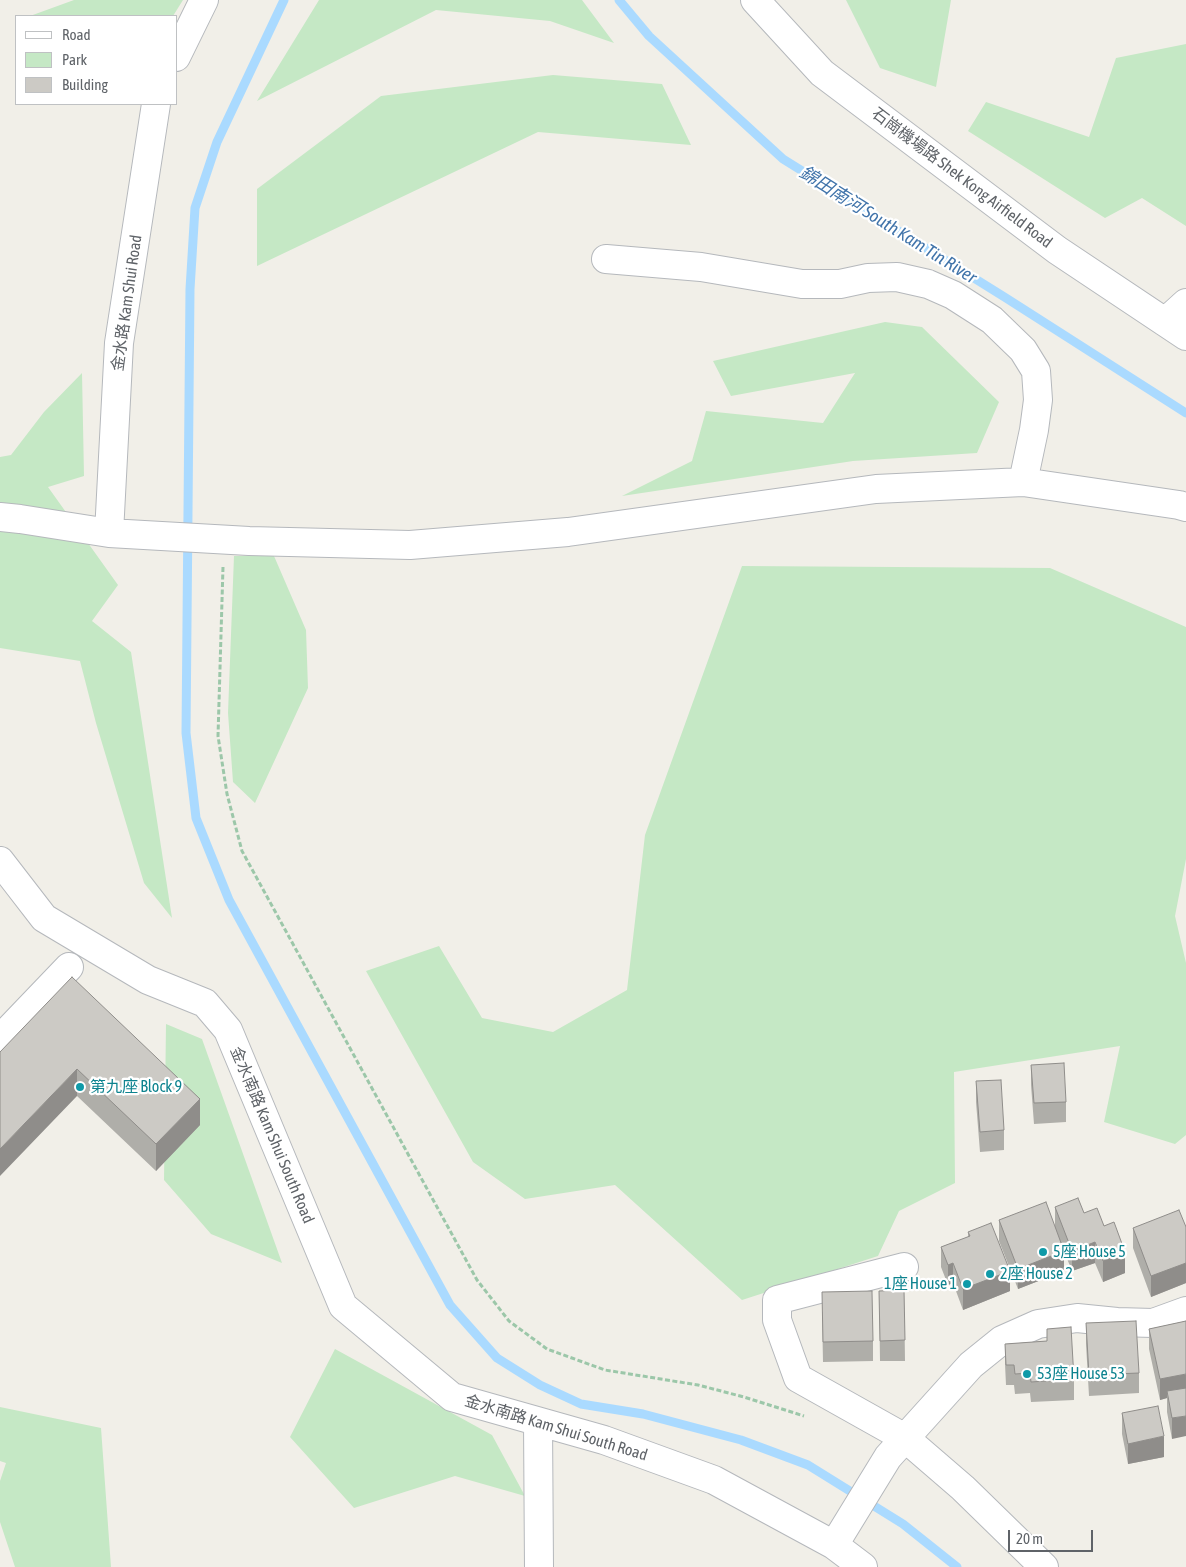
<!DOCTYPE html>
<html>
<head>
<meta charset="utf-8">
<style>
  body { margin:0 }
  #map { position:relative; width:1186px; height:1567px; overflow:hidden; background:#f1efe8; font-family:"Asap Condensed",sans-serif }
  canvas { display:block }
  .legend { position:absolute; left:15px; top:15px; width:162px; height:90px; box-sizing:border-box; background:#fff; border:1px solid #bfc1c3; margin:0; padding:6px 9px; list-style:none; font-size:15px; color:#5f6368 }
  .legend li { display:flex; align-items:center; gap:10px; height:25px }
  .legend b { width:25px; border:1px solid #bfc1c3 }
  .scale { position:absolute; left:1008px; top:1530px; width:85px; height:22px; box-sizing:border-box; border:2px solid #5f6368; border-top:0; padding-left:6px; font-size:15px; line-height:18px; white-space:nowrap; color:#5f6368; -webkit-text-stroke:4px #fff; paint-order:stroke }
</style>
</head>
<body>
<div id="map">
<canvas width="1186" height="1567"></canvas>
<ul class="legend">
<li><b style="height:6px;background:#fff"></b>Road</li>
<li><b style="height:14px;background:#c5e8c5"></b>Park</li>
<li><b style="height:14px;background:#cccac5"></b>Building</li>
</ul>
<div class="scale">20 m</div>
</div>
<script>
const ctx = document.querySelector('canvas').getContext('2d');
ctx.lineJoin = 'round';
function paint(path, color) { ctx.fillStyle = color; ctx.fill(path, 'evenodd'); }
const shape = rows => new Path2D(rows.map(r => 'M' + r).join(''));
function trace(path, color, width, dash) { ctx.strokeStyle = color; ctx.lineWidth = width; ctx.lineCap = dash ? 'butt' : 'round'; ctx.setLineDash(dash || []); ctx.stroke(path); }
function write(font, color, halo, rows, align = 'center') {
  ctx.font = font + ' "Asap Condensed","Noto Sans TC",sans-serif'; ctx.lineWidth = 4.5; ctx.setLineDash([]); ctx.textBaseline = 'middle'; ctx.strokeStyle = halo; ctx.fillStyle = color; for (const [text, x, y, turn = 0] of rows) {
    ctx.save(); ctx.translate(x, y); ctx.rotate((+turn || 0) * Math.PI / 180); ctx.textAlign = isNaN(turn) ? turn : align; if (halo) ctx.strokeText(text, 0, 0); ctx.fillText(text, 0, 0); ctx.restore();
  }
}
paint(shape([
  [74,0,183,0,173,16,30,16],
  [319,0,582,0,614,43,550,21,436,10,257,101],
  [846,0,951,0,936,87,880,68],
  [1186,44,1186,226,1142,198,1105,218,968,131,986,102,1089,137,1116,58],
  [553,75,662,84,691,145,538,132,257,266,257,189,381,96],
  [885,322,922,327,999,402,977,453,853,461,622,496,692,461,706,411,823,423,855,373,731,396,713,361],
  [82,373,84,476,48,487,118,585,92,621,131,652,172,918,144,883,96,723,80,661,0,648,0,457,11,455,44,412],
  [234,556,274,556,306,630,308,688,255,803,233,782,228,713],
  [742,566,1050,568,1186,627,1186,859,1175,916,1186,963,1186,1135,1175,1144,1104,1122,1120,1046,954,1072,955,1183,899,1211,878,1256,742,1300,615,1185,525,1199,473,1162,366,971,439,946,482,1018,553,1032,627,990,645,835],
  [166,1024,202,1039,282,1263,211,1234,164,1180],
  [335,1349,492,1435,525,1496,455,1476,354,1508,290,1437],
  [0,1407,101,1428,111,1567,15,1567,0,1522,0,1481,6,1463,0,1461]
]), '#c5e8c5');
trace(shape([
  [284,0,217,142,195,208,190,289,186,733,196,818,229,900,450,1305,497,1358,540,1385,581,1404,643,1414,741,1440,808,1465,903,1524,957,1567],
  [619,0,649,36,783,159,1006,298,1186,413]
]), '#aadaff', 9);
const minor = shape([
  [755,0,822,73,1057,250,1186,336],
  [176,57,204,0],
  [606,259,701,267,802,284,840,284,868,278,897,277,928,284,953,295,992,320,1023,350,1036,371,1038,400,1034,430,1023,482],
  [1165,322,1186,303],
  [0,517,20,519,109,533,249,541,410,545,568,532,876,489,1023,482,1179,505,1186,507],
  [109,533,119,343,156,104],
  [0,861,44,918,148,980,205,1003,228,1030,343,1306,452,1397,604,1440,714,1480,834,1545,863,1567],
  [0,1039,69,967],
  [904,1267,777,1300,777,1320,798,1378,905,1438,963,1488,1044,1567],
  [538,1422,539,1567],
  [834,1545,888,1457,971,1365,1002,1340,1038,1324,1077,1318,1117,1322,1153,1323,1186,1311]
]);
trace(minor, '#b5b8bc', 30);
trace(shape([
  [223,567,218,736,227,794,242,851,477,1280,509,1321,547,1349,605,1370,698,1385,744,1397,804,1416]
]), '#9cc7a9', 3, [5, 2.5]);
trace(minor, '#fff', 28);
paint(shape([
  [72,977,200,1125,156,1171,77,1096],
  [1031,1065,1066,1102,1066,1122,1034,1124,1031,1085],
  [976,1081,1004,1130,1004,1150,980,1152,976,1102],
  [1055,1207,1084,1213,1104,1226,1125,1273,1103,1282,1095,1263,1072,1271,1064,1251,1064,1271,1018,1289,999,1241,999,1220,1055,1226],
  [1186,1227,1186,1283,1151,1297,1133,1248,1133,1228],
  [968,1232,1010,1291,963,1310,953,1283,948,1285,941,1267,941,1247,968,1237],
  [904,1290,905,1361,880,1361,879,1291],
  [822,1312,873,1341,873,1361,823,1362],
  [1186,1321,1172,1439,1167,1412,1167,1398,1160,1400,1149,1349,1149,1329],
  [1086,1323,1139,1373,1139,1393,1089,1396,1086,1344],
  [1047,1329,1074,1379,1074,1400,1031,1402,1030,1393,1015,1394,1014,1385,1006,1385,1005,1364,1005,1344,1047,1341],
  [1122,1413,1164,1457,1128,1464,1122,1434]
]), '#afaea9');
paint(shape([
  [77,1069,77,1096,0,1176,0,1149],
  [200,1099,200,1125,156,1171,156,1144],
  [1095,1242,1095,1263,1072,1271,1072,1251],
  [1064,1251,1064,1271,1018,1289,1018,1269],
  [1125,1252,1125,1273,1103,1282,1103,1261],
  [953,1263,953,1283,948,1285,948,1265],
  [1186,1263,1186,1283,1151,1297,1151,1276],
  [1010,1271,1010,1291,963,1310,963,1289],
  [1186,1374,1186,1394,1167,1391,1167,1398,1160,1400,1160,1379],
  [1186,1416,1186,1436,1172,1439,1172,1418],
  [1164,1436,1164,1457,1128,1464,1128,1444]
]), '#8f8d8a');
const building = shape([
  [72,977,200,1099,156,1144,77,1069,0,1149,0,1052,72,977],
  [1064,1063,1066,1102,1034,1103,1031,1065,1064,1063],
  [1001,1080,1004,1130,980,1132,976,1081,1001,1080],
  [1078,1198,1084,1213,1097,1208,1104,1226,1114,1222,1125,1252,1103,1261,1095,1242,1072,1251,1055,1207,1078,1198],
  [1046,1202,1064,1251,1018,1269,999,1220,1046,1202],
  [1179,1210,1186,1227,1186,1263,1151,1276,1133,1228,1179,1210],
  [991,1223,1010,1271,963,1289,953,1263,948,1265,941,1247,970,1236,968,1232,991,1223],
  [904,1290,905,1340,880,1341,879,1291,904,1290],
  [872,1291,873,1341,823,1342,822,1292,872,1291],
  [1136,1321,1139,1373,1089,1375,1086,1323,1136,1321],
  [1186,1321,1186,1374,1160,1379,1149,1329,1186,1321],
  [1071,1327,1074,1379,1031,1382,1030,1373,1015,1374,1014,1365,1006,1365,1005,1344,1047,1341,1047,1329,1071,1327],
  [1186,1388,1186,1416,1172,1418,1167,1391,1186,1388],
  [1158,1406,1164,1436,1128,1444,1122,1413,1158,1406]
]);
paint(building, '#cccac5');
trace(building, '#8f8d8a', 1);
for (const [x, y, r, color] of [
  [80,1087,5,"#0f9aa8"],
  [1043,1252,5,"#0f9aa8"],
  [990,1274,5,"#0f9aa8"],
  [967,1284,5,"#0f9aa8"],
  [1027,1374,5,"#0f9aa8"]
]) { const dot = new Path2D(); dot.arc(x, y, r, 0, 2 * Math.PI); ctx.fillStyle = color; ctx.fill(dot); trace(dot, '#fff', 2); }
write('16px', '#5f6368', '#fff', [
  ["石崗機場路 Shek Kong Airfield Road",962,178,37],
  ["金水路 Kam Shui Road",127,303,-82],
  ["金水南路 Kam Shui South Road",272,1135,67],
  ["金水南路 Kam Shui South Road",556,1428,17]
]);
write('16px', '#0d838f', '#fff', [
  ["第九座 Block 9",90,1087],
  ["5座 House 5",1053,1252],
  ["2座 House 2",1000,1274],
  ["1座 House 1",957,1284,"right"],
  ["53座 House 53",1037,1374]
], 'left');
write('italic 18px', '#4174aa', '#fff', [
  ["錦田南河 South Kam Tin River",888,225,32]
]);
</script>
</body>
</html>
